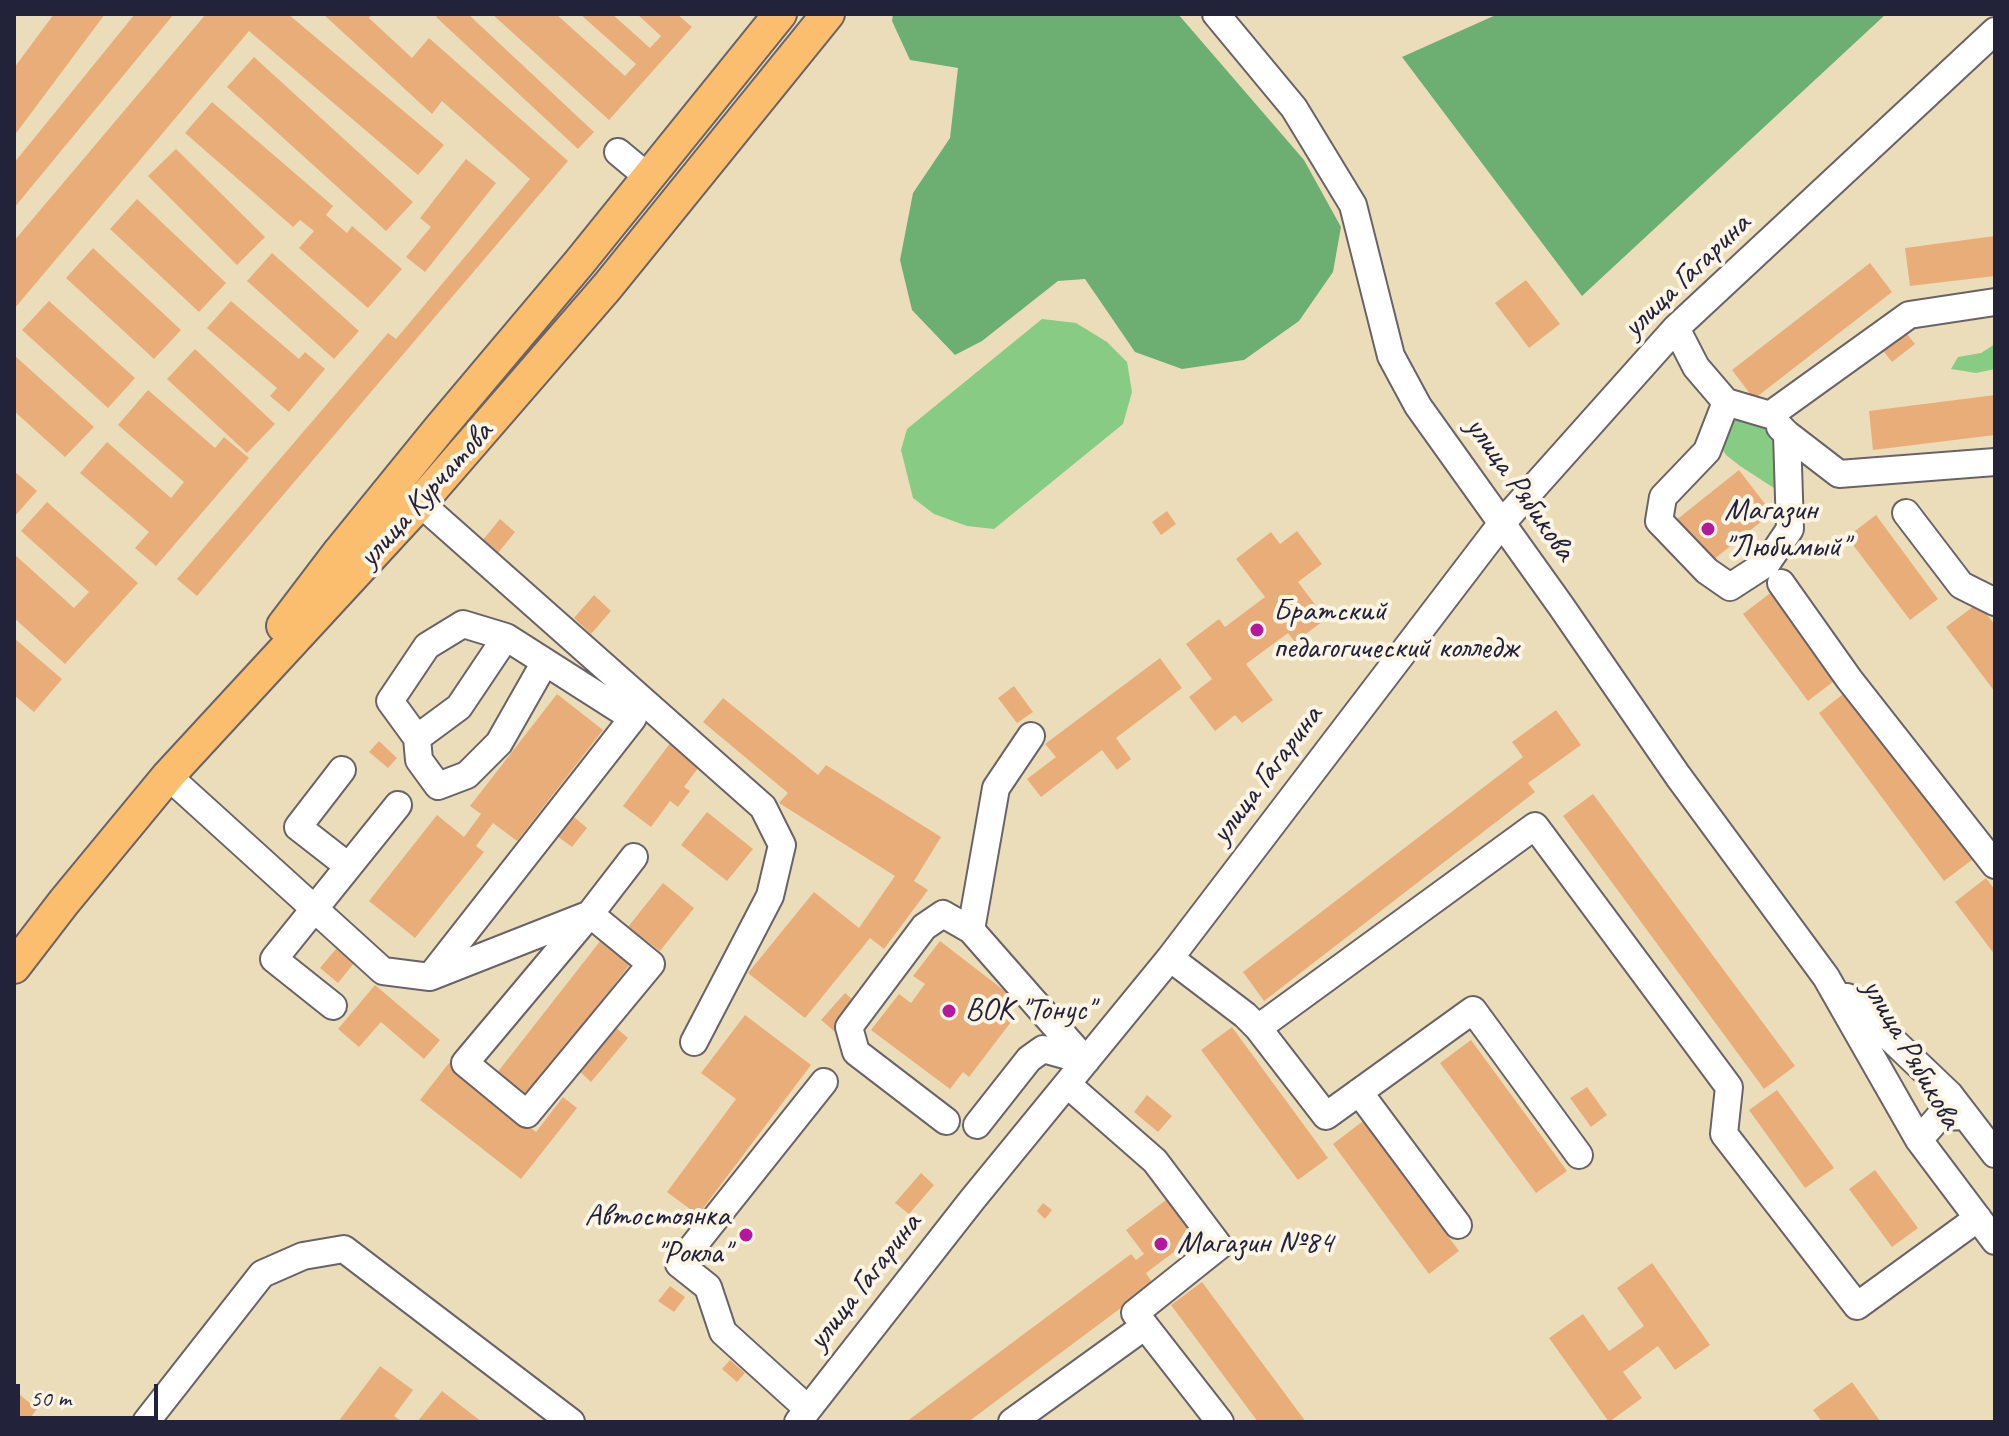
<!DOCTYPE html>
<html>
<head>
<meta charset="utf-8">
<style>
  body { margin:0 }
  #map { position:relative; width:2009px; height:1436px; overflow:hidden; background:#ecddba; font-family:Caveat,sans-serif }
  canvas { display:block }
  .frame { position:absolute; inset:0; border:16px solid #22223b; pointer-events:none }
  .scale { position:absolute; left:16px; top:1384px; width:142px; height:36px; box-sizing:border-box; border:4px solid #22223b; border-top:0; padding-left:10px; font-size:24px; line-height:28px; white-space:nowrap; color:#22223b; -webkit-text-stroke:6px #fcf5e5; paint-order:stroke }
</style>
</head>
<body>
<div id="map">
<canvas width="2009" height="1436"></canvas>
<div class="frame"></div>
<div class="scale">50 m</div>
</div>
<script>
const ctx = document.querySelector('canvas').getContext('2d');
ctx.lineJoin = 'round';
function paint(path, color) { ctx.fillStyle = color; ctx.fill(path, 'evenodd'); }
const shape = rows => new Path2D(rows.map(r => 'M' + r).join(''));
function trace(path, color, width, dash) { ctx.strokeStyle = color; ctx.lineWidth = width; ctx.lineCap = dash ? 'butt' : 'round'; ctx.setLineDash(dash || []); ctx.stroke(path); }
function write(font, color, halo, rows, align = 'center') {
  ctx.font = font + ' Caveat,sans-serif'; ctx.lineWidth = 8; ctx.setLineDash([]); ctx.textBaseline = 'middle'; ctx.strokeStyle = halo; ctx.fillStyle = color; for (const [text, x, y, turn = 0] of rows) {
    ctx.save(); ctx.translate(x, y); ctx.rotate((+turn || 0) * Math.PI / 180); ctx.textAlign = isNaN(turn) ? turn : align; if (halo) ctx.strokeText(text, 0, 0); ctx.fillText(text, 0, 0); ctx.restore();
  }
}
paint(shape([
  [1042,319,1076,323,1107,342,1127,362,1132,392,1123,424,994,529,967,526,934,514,913,498,901,450,907,429],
  [1995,344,1995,369,1976,373,1951,369,1958,357,1981,353],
  [1741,418,1755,422,1779,439,1777,490,1740,466,1726,455,1718,443,1726,422]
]), '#87cb84');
paint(shape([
  [893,14,1178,14,1304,160,1341,227,1333,272,1299,321,1244,360,1182,369,1135,352,1085,279,1058,281,982,341,955,355,912,310,900,260,913,193,950,138,958,68,910,60,892,21],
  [1498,14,1886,14,1582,296,1402,57]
]), '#6daf72');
paint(shape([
  [54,14,105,14,14,136,14,68],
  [135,14,174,14,14,208,14,163],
  [206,14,288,14,444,145,418,175,249,31,14,309,14,241],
  [323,14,372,14,369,18,412,58,429,38,568,161,197,596,177,579,388,333,396,339,530,179,442,101,432,114],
  [439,14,468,14,594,132,578,149,436,17],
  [492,14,556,14,625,76,636,64,580,14,612,14,650,48,661,36,637,14,677,14,692,27,609,120],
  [254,57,413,202,386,231,227,87],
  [212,102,333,206,326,215,347,233,352,226,402,269,368,308,299,248,314,231,300,220,293,227,185,133],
  [176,149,265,237,237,265,148,176],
  [466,159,496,183,425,272,406,257,431,227,420,218],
  [137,199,226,283,199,312,110,229],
  [1995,236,1995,276,1910,286,1905,248],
  [93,248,181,330,154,359,66,278],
  [272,253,359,331,334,359,247,281],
  [1870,263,1892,292,1754,399,1732,370],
  [1526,280,1560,324,1529,348,1495,303],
  [49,301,135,378,108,408,22,330],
  [231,301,299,359,305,352,325,369,289,412,270,396,277,388,207,328],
  [1903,329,1915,344,1892,362,1880,347],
  [195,349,275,424,247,453,167,379],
  [14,355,94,427,65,457,14,411],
  [148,390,215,448,224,437,249,458,156,566,135,548,149,532,80,473,107,442,171,498,184,482,118,425],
  [1995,395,1995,435,1873,450,1869,411],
  [1739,470,1772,513,1708,564,1675,521],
  [14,471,37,491,14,517],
  [47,502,138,583,65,664,14,618,14,554,74,608,89,592,21,531],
  [1167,511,1176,524,1161,535,1152,522],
  [1876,515,1938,599,1910,620,1847,537],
  [500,519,515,532,498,553,482,541],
  [1297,531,1322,564,1298,582,1326,619,1295,642,1288,633,1246,664,1273,700,1242,723,1235,715,1215,731,1189,697,1212,679,1186,644,1219,619,1225,627,1265,597,1236,559,1271,532,1280,544],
  [1773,591,1838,678,1808,701,1743,614],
  [594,595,611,611,591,634,574,618],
  [1978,603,1995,625,1995,692,1946,627],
  [14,638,62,679,34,712,14,695],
  [1160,658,1182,688,1116,738,1131,759,1117,770,1102,750,1041,797,1027,779,1056,757,1045,744],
  [1014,686,1033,712,1017,723,998,698],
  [1847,691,1972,860,1944,881,1819,713],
  [557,694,603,730,517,841,493,823,476,846,484,852,415,938,369,901,437,815,464,837,481,814,470,806],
  [723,698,818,775,826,765,941,837,914,881,928,890,884,949,870,938,805,1018,748,973,814,892,859,928,895,876,779,803,788,793,703,722],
  [1556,710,1581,745,1528,783,1535,792,1264,1001,1243,972,1523,757,1512,742],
  [379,741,397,758,388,768,369,752],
  [671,742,701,764,684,787,690,791,678,807,670,801,651,827,623,806],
  [1593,794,1795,1066,1764,1089,1563,816],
  [707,812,753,849,727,881,681,845],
  [573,816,587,828,572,847,557,836],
  [1986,878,1995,890,1995,955,1955,902],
  [663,883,694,908,660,951,628,927],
  [601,940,631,963,523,1102,493,1078],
  [940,941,1019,1002,1007,1019,1011,1022,969,1077,963,1072,950,1089,871,1030,899,994,911,1003,925,984,913,976],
  [336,949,354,963,338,983,320,968],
  [375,985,440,1040,424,1059,381,1022,359,1047,338,1029],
  [845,993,859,1005,835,1032,821,1020],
  [745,1015,811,1065,698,1215,667,1192,736,1099,701,1073],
  [614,1026,628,1038,591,1082,577,1069],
  [1232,1027,1328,1158,1298,1180,1201,1050],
  [1471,1040,1567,1171,1536,1193,1440,1063],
  [449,1063,536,1132,563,1097,577,1108,521,1179,420,1100],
  [1587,1087,1607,1115,1591,1127,1570,1098],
  [1777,1090,1834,1168,1805,1188,1749,1110],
  [1147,1095,1172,1116,1158,1132,1134,1112],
  [1363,1121,1459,1251,1429,1274,1333,1144],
  [1875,1170,1918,1228,1892,1247,1849,1189],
  [921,1173,934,1185,909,1214,895,1203],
  [1170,1197,1198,1234,1146,1273,1153,1284,968,1422,906,1422,1131,1254,1136,1260,1144,1254,1126,1230],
  [1043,1203,1052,1210,1045,1219,1037,1211],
  [1652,1263,1710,1345,1675,1370,1658,1346,1623,1372,1642,1398,1609,1422,1549,1338,1583,1314,1609,1351,1644,1326,1617,1288],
  [1202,1282,1306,1422,1258,1422,1171,1305],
  [670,1286,685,1297,674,1312,658,1301],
  [730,1360,745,1373,737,1382,722,1369],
  [380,1366,413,1390,394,1416,403,1422,338,1422],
  [1852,1382,1880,1421,1822,1422,1813,1410],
  [14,1390,37,1409,27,1422,14,1411],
  [442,1391,482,1422,417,1422]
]), '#e9ad7a');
const minor = shape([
  [1216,14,1294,108,1353,205,1391,356,1418,406,1561,606,1678,776,1826,977,1919,1140,1995,1241],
  [618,152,648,177],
  [1676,328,1696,367,1726,402,1770,415,1909,315,1995,302],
  [1726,402,1707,451,1663,497,1659,521,1707,571,1730,587,1767,563,1790,529,1787,434],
  [1780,427,1787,434,1839,474,1995,462],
  [420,503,763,807,782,845,770,896,694,1042],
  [1906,513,1961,585,1995,602],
  [1781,583,1849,679,1995,865],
  [417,738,419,760,438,786,467,775,499,743,545,662],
  [342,770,298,827,348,866],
  [168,776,383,971,430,977,585,916],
  [590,914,651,964,527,1114,465,1063,590,914,634,857],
  [971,930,996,788,1031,736],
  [1170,958,1245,1015,1258,1028,1535,826,1729,1087,1724,1134,1857,1306,1978,1218],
  [430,977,633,718,506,637,463,624,427,646,390,701,417,738,459,707,506,637],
  [1847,997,1949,1094,1995,1154],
  [333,1006,274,959,398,805],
  [1258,1028,1326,1116,1473,1010,1579,1155],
  [1067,1084,1155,1161,1219,1246,1135,1313,1220,1422],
  [1359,1092,1458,1225],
  [946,1121,856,1052,849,1027,924,927,943,914,971,930,1086,1061],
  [977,1125,1029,1059,1043,1049,1086,1061],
  [1919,1140,1939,1117,1965,1116],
  [808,1409,723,1332,708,1287,679,1264,824,1082],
  [146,1422,262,1274,303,1256,344,1249,571,1422],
  [798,1422,972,1200,1170,958,1502,523,1676,328,1995,31],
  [1012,1422,1145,1326]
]);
const major = shape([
  [283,626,340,551,440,428,579,263,780,14],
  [14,967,64,902,168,776,420,503,607,287,828,14]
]);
trace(minor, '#696367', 30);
trace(major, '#696367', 36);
trace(minor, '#fff', 26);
trace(major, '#fabe6e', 32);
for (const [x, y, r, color] of [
  [1708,529,8,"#b5179e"],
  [1257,630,8,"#b5179e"],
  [949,1011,8,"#b5179e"],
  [746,1235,8,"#b5179e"],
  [1161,1244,8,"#b5179e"]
]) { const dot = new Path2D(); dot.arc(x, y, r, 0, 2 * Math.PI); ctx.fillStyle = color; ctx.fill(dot); trace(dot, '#fcf5e5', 3); }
write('32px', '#22223b', '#fcf5e5', [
  ["улица Гагарина",1687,276,-44],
  ["улица Рябикова",1520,489,55],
  ["улица Курчатова",426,495,-48],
  ["улица Гагарина",1267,775,-53],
  ["улица Рябикова",1911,1054,60],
  ["улица Гагарина",865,1282,-52]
]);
write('32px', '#22223b', '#fcf5e5', [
  ["Магазин",1724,511],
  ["\"Любимый\"",1724,548],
  ["Братский",1273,612],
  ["педагогический колледж",1273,649],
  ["ВОК \"Тонус\"",965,1011],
  ["Автостоянка",730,1217,"right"],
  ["\"Рокла\"",730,1254,"right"],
  ["Магазин №84",1177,1244]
], 'left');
</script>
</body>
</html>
